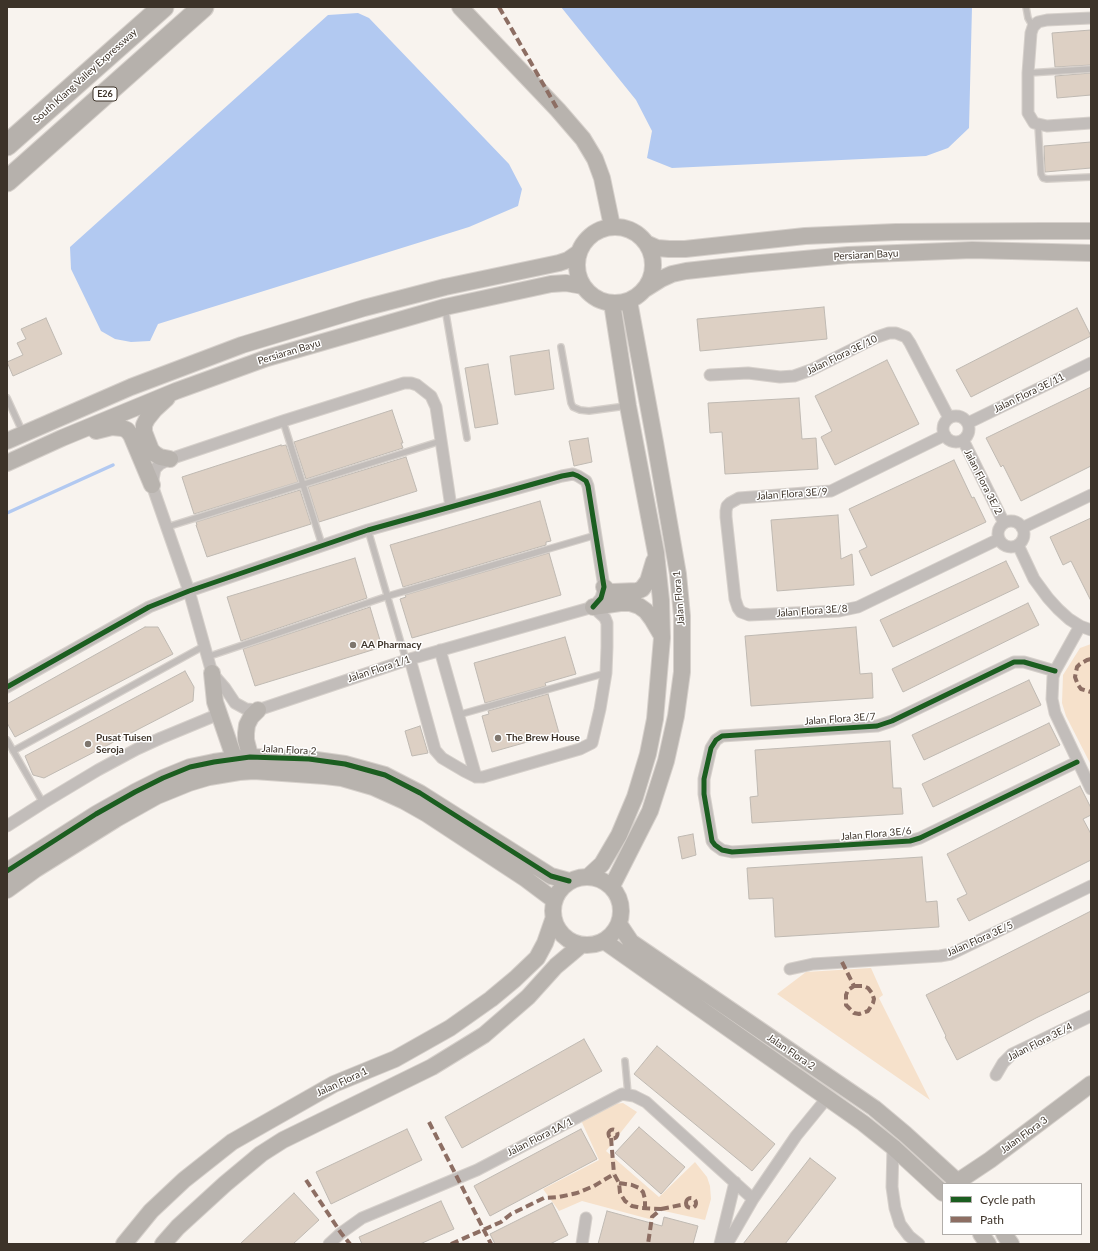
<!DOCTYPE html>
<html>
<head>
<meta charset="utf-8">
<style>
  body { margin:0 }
  #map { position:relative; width:1098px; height:1251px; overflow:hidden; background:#f8f3ee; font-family:Lato,sans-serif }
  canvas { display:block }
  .frame { position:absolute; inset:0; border:8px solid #3d3329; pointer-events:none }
  .legend { position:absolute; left:942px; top:1183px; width:140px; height:52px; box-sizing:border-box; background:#fff; border:1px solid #b1ada9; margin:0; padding:5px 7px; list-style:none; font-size:12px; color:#3d3329 }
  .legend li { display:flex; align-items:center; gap:8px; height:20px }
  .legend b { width:20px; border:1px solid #b1ada9 }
</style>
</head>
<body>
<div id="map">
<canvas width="1098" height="1251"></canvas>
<div class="frame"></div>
<ul class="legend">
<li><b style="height:5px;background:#1b5e20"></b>Cycle path</li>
<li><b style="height:5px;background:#8d6e63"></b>Path</li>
</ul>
</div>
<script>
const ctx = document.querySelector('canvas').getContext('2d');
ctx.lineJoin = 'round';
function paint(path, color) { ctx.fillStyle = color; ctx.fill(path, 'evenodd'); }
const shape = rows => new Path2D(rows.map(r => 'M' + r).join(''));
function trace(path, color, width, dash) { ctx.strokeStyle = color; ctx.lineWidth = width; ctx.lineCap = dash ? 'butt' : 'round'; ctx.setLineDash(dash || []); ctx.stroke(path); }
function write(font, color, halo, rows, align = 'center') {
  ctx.font = font + ' Lato,sans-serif'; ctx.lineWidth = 3; ctx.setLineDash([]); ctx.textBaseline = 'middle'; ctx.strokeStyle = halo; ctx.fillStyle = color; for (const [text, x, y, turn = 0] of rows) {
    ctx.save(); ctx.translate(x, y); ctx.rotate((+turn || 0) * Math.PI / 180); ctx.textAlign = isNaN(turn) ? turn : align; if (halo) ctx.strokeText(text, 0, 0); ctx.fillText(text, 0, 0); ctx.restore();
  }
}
paint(shape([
  [1091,644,1091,765,1066,716,1062,703,1063,675,1080,648],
  [871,968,883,995,879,998,930,1100,777,994,806,972],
  [623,1103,637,1112,606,1151,659,1197,695,1162,707,1177,710,1186,711,1199,705,1220,655,1209,653,1220,582,1201,559,1211,543,1189,599,1160,580,1118,604,1105]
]), '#f6e1cb');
paint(shape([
  [561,7,972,7,969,128,948,148,926,156,672,168,647,158,652,131,636,100],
  [358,13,369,18,509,164,522,189,518,206,469,227,158,324,150,341,131,342,115,339,101,331,71,269,70,247,328,15]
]), '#b2c9f1');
trace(shape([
  [7,513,113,465]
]), '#b2c9f1', 3.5);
const building = shape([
  [1091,30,1091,65,1055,67,1052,33,1091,30],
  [1091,73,1091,95,1057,98,1055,76,1091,73],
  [1091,142,1091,168,1045,172,1044,146,1091,142],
  [824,307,827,339,700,351,697,319,824,307],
  [1077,308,1091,336,971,397,956,370,1077,308],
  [46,318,62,354,13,376,7,362,23,355,17,343,26,339,21,329,46,318],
  [549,350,554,389,515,395,510,356,549,350],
  [887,360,919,424,835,465,821,437,832,431,815,396,887,360],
  [488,364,498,424,475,428,465,368,488,364],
  [1091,387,1091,466,1021,501,1003,465,1001,467,986,438,1091,387],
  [799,398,802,439,816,438,818,469,725,474,722,432,710,433,708,403,799,398],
  [392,410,403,443,401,443,403,448,306,479,294,442,392,410],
  [588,438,592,462,574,466,569,441,588,438],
  [281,445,281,446,286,445,298,482,194,514,182,477,281,445],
  [406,457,417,491,319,522,308,487,406,457],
  [954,460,972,498,974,497,986,522,871,576,859,551,867,547,849,509,954,460],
  [300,490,311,524,207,557,196,525,197,525,196,522,300,490],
  [540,501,551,541,546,542,546,545,403,587,390,545,540,501],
  [838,515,841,559,852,554,854,585,777,591,771,520,838,515],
  [1091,518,1091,601,1071,561,1063,565,1050,537,1091,518],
  [549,553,561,595,412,638,400,599,406,597,405,595,549,553],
  [355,558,367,598,241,641,227,597,355,558],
  [1006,561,1019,587,893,647,880,620,1006,561],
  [1028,603,1039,625,903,692,892,669,1028,603],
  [370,607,382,647,255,686,243,649,370,607],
  [145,627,158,627,173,654,15,737,7,723,7,704,145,627],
  [856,627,860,674,872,673,873,698,751,706,745,636,856,627],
  [565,637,576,674,545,683,546,686,485,703,474,663,565,637],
  [185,671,194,687,193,701,44,778,33,775,25,756,185,671],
  [1029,680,1041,705,924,760,912,735,1029,680],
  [548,694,559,733,492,752,482,716,489,714,488,711,548,694],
  [1049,723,1060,745,933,807,922,784,1049,723],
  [420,726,428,753,412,756,405,731,420,726],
  [890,741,893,788,901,788,903,814,752,823,750,797,758,796,755,750,890,741],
  [1080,786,1091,808,1091,815,1083,819,1091,834,1091,860,969,921,957,899,967,894,947,854,1080,786],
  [693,834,696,855,682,859,678,837,693,834],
  [922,857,926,902,937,901,939,927,775,937,773,898,749,899,747,868,922,857],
  [1091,911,1091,991,1036,1018,957,1060,945,1037,946,1036,926,995,1091,911],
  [584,1039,602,1071,462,1148,445,1117,584,1039],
  [657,1046,775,1144,752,1171,634,1074,657,1046],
  [639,1127,685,1167,661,1194,615,1153,639,1127],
  [407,1129,422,1160,331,1204,316,1172,407,1129],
  [581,1129,597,1159,490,1216,474,1186,581,1129],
  [810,1158,836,1178,785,1244,743,1244,810,1158],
  [294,1193,319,1220,293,1244,240,1244,294,1193],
  [441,1201,454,1229,420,1244,362,1244,359,1237,441,1201],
  [552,1203,568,1235,550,1244,495,1244,490,1234,552,1203],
  [607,1211,662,1226,664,1217,698,1226,693,1244,598,1244,607,1211]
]);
paint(building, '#ddd0c4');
trace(building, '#bfb9b2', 1);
const lane = shape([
  [1026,7,1028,18,1033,27],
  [1028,73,1091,69],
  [1038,125,1041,174,1043,178,1047,179,1091,177],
  [445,308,467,438],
  [561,347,571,403,573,407,580,410,589,411,626,406],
  [7,398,23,433],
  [283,421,322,545],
  [167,527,441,441],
  [368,530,406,660],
  [207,657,388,596,596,535],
  [458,715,606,673],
  [7,740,43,803],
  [13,751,204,646],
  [625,1061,628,1094]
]);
const street = shape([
  [1091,18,1047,20,1038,22,1033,27,1031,33,1028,73,1028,113,1034,123,1047,126,1091,123],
  [710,375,748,373,780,377,794,376,811,370,877,337,889,333,896,333,906,337,910,343,949,418],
  '943 429a13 13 0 1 1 26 0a13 13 0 1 1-26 0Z',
  [968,423,1091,363],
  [945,435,831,491,739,498,730,503,727,506,726,511,726,517,735,599,738,608,741,612,749,615,839,611,858,607,999,539],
  [963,440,1004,523],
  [451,507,436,407,431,396,417,385,411,383,404,383,283,421,170,459,160,464,155,469,152,485,189,591,212,673,225,688,235,703,246,709,258,710,410,659,593,607],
  '998 534a13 13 0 1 1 26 0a13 13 0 1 1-26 0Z',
  [1022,528,1091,495],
  [1018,545,1034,579,1048,598,1058,609,1069,619,1080,626,1091,630],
  [1080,626,1055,671,1053,677,1052,699,1055,713,1091,789],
  [440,650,476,777],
  [410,659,435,750,442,758,464,771,476,777,483,777,580,749,592,743,600,709,606,673,607,647,607,623,605,618,593,607],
  [1055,671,1024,662,1014,662,892,721,877,726,722,736,716,740,711,748,704,779,704,794,712,841,715,845,722,850,732,852,910,841,920,838,1077,762],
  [7,687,149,607,189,591,368,530,562,476,573,474,578,476,586,481,588,486,604,587,601,598,593,607],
  [7,826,43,803,98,770,137,749,161,738,219,714],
  [790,969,813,964,940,956,951,954,1091,886],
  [996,1075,1003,1063,1012,1054,1091,1016],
  [893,1147,892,1187,895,1208,900,1224,909,1236,919,1244],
  [329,1244,341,1233,362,1218,477,1170,622,1094,634,1096,646,1102,753,1199],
  [582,1244,586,1218],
  [720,1244,735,1182],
  [727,1244,753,1199,796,1136,827,1098]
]);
const secondary = shape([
  [460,7,558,110,583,139,595,159,602,178,612,226],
  '577 265a38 38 0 1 1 76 0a38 38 0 1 1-76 0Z',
  [648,244,657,248,669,249,685,249,805,236,896,232,1042,231,1091,231],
  [645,289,661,279,672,274,686,271,750,264,848,255,972,250,1091,253],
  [167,398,155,409,147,419,144,425,144,432,151,450,155,454,160,457,170,459],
  [96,431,112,427,122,428,127,430,131,435,152,485],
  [7,441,131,387,242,345,364,308,445,287,559,263,568,260,578,253],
  [7,463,62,438,176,391,267,358,445,307,551,284,566,283,583,286],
  [604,587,608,591,613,592,637,591,642,589,648,581,654,561],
  [593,607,620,603,630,603,639,606,646,611,652,619,662,636],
  [212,673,215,702,238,769],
  [253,767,246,740,246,733,247,725,251,717,258,710],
  [7,871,96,814,135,792,163,778,190,767,214,762,250,757,309,759,345,764,385,775,420,793,551,876,569,881],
  [589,876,602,864,619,835,635,797,648,754,655,719,662,638,661,600,656,553,628,406,612,303],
  '553 911a34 34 0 1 1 68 0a34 34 0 1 1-68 0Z',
  [612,886,650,811,666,761,676,716,682,672,682,616,678,574,655,442,629,301],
  [7,890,36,869,116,819,157,796,189,783,209,777,239,772,254,771,325,776,342,778,373,787,404,801,427,814,526,879,554,900],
  [619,924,631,942,874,1108,905,1134,960,1184],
  [604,941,863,1123,893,1147,943,1193],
  [954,1184,990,1160,1091,1084],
  [981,1234,988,1244],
  [1004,1234,1011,1244],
  [124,1244,151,1211,184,1180,232,1142,334,1084,395,1059,450,1028,491,999,515,979,537,958,545,943,553,920],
  [163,1244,178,1227,225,1184,261,1154,283,1140,432,1067,484,1035,528,997,556,966,581,945]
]);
const highway = shape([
  [7,145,163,7],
  [7,181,203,7]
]);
trace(lane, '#d6d0cb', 8);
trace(street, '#d6d0cb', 13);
trace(secondary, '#d6d0cb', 18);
trace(highway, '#d6d0cb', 23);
trace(lane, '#c2bdba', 5.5);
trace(street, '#c2bdba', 11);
trace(secondary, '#b8b3ae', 16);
trace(highway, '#b6b1ac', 21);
trace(shape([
  [499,7,558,110],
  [1091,659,1087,660,1080,664,1077,667,1075,677,1078,685,1081,689,1091,692],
  [842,962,854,986,848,990,846,995,846,1005,854,1013,859,1014,868,1011,873,1003,874,999,872,993,868,988,863,986,854,986],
  [429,1122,491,1244],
  '608.5 1134a4.5 4.5 0 1 1 9 0a4.5 4.5 0 1 1-9 0Z',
  [611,1138,614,1174],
  [306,1180,341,1233,350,1244],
  [619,1183,632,1185,639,1188,643,1192,645,1199,645,1208],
  '686 1203a5 5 0 1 1 10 0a5 5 0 1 1-10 0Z',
  [661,1209,686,1204],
  [451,1244,501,1222,511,1214,544,1198,559,1197,577,1193,594,1186,614,1174,619,1183,620,1193,625,1201,632,1206,642,1208,661,1209,652,1217,648,1244]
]), '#8d6e63', 4, [8, 4]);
trace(shape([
  [1055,671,1024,662,1014,662,892,721,877,726,722,736,716,740,711,748,704,779,704,794,712,841,715,845,722,850,732,852,910,841,920,838,1077,762],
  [7,687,149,607,189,591,368,530,562,476,573,474,578,476,586,481,588,486,604,587,601,598,593,607],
  [7,871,96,814,135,792,163,778,190,767,214,762,250,757,309,759,345,764,385,775,420,793,551,876,569,881]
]), '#1b5e20', 5);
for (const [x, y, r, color] of [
  [353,645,4,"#7e766e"],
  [498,738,4,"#7e766e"],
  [88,744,4,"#7e766e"]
]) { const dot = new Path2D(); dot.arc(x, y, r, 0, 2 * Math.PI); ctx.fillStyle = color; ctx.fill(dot); trace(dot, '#fff', 1.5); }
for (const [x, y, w] of [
  [105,94,24]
]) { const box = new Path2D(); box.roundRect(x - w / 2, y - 7, w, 14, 3); ctx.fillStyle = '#fff'; ctx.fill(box); trace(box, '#3d3329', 1); }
write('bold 9px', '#3d3329', null, [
  ["E26",105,94]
]);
write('10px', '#3d3329', '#fff', [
  ["South Klang Valley Expressway",85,76,-42],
  ["Persiaran Bayu",866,255,-3],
  ["Persiaran Bayu",289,352,-17],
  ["Jalan Flora 3E/10",842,355,-26],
  ["Jalan Flora 3E/11",1029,393,-26],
  ["Jalan Flora 3E/2",983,482,63],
  ["Jalan Flora 3E/9",792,494,-4],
  ["Jalan Flora 1",679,598,-95],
  ["Jalan Flora 3E/8",812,611,-4],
  ["Jalan Flora 1/1",379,669,-18],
  ["Jalan Flora 3E/7",840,719,-4],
  ["Jalan Flora 2",289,750,3],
  ["Jalan Flora 3E/6",876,834,-5],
  ["Jalan Flora 3E/5",980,939,-24],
  ["Jalan Flora 3E/4",1040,1042,-27],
  ["Jalan Flora 2",791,1052,34],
  ["Jalan Flora 1",342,1082,-25],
  ["Jalan Flora 3",1024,1135,-36],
  ["Jalan Flora 1A/1",540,1137,-27]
]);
write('bold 10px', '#3d3329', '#fff', [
  ["AA Pharmacy",361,645],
  ["Pusat Tuisen",96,738],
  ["Seroja",96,750],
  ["The Brew House",506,738]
], 'left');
</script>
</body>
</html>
